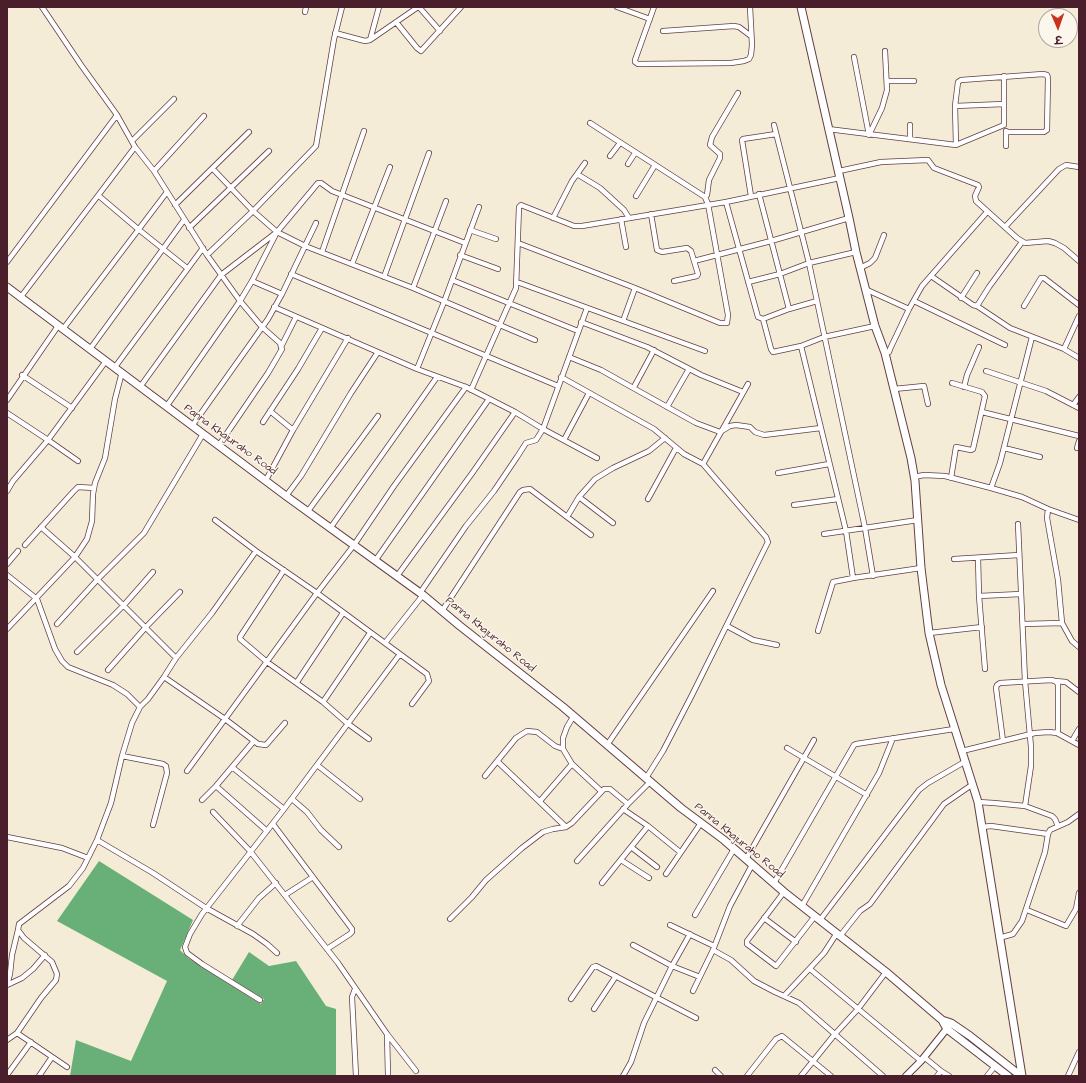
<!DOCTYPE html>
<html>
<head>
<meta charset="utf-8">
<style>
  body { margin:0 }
  #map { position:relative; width:1086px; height:1083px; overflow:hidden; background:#f4ecd7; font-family:"Architects Daughter","Playpen Sans Deva",sans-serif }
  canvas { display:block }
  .frame { position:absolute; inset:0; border:8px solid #4a1f2b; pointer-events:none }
  .north { position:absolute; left:1038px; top:8px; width:40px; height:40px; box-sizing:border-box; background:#fbf7ec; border:1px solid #b4a19f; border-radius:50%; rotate:178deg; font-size:11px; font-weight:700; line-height:16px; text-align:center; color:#4a1f2b }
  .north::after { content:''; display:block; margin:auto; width:14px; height:18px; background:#c8321e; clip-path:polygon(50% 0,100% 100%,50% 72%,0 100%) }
</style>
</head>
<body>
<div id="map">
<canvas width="1086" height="1083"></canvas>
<div class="frame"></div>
<div class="north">उ</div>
</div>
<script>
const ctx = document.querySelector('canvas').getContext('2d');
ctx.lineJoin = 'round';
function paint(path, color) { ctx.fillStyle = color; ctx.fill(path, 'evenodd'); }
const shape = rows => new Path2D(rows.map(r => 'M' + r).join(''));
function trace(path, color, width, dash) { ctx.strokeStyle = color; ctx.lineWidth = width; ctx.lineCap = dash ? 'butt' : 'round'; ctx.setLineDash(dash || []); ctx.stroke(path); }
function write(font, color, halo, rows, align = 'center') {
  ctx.font = font + ' "Architects Daughter",sans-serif'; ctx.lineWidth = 3; ctx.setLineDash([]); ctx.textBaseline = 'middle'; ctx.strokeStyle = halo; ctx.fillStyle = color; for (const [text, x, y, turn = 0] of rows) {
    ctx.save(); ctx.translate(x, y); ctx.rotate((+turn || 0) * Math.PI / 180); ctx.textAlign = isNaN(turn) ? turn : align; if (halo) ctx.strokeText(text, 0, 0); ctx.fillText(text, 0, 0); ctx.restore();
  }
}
paint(shape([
  [99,861,193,920,180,950,188,958,261,1004,264,999,232,980,249,952,269,966,296,961,326,1006,336,1009,336,1076,70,1076,76,1040,131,1061,167,981,57,921]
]), '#68b077');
const minor = shape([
  [42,7,81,65,117,115,135,147,154,171,207,255,240,301,262,327,280,343,281,347,282,349,268,373,219,445],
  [419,7,440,31],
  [617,7,650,19],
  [654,7,635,60,635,62,638,64,731,63,744,61,749,59,751,55,752,45,750,7],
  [305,12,306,7],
  [396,22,417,48,421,51,461,7],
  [663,31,734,26,739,27,751,36],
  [335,33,365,41,370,40,418,7],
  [370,40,379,7],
  [854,57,869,135,882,108,887,90,885,51],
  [887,81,914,81],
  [955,106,1004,104],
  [774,125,809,263,865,528,873,576],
  [828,129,956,145,1004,125,1004,76],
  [910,139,910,125],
  [133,140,174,99],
  [956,145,955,106,958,82,961,80,1043,74,1047,75,1048,78,1047,130,1044,132,1006,132],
  [1006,146,1006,131],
  [610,156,620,143],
  [628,164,635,153],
  [154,171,204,116],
  [839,171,881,162,928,160,934,168,978,185,979,187,975,196,976,201,1017,238,1025,243,1048,241,1055,243,1064,248,1079,261],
  [577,174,600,188,624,210,629,218],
  [759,194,789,309],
  [99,196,138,229,187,268],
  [636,196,655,165],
  [751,196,742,140,743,139,776,134],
  [705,197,707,195,709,180,720,158,720,154,710,145,712,137,738,93],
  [726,202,758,317,763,319,789,309,817,301],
  [175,205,249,132],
  [651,214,657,250,662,252,687,248,691,251,698,274,697,276,674,281],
  [553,218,572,181,585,163],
  [621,219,626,247],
  [1005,227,1059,169,1066,165,1079,167],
  [189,228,269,151],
  [470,230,496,239],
  [277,232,305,246,413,288,535,340],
  [1022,242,989,287,977,306,1010,328,1064,349,1079,358],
  [518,243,635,288,720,323,727,323,728,315,708,204,705,197,590,123],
  [322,252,364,131],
  [207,255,253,211,316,146,334,39,342,7],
  [460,255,498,269],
  [694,261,771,241,849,218],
  [7,262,117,115],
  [352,264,390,167],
  [860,268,870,263,875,258,884,235],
  [291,274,558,386],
  [931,276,973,305,977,306],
  [384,277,429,153],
  [452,280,578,331],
  [252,281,282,294],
  [517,282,705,351],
  [748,282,780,274,809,263,856,252],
  [413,288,446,201],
  [865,289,909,309],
  [20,298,135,147],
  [961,298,977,273],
  [914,301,1005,345],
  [1024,306,1041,278,1044,278,1079,305],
  [274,307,417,369,466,387,515,412,543,429,597,458],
  [763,319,771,349,773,352,801,346,824,337,875,326],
  [623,321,635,288],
  [581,322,647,347,701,375,743,392],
  [63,329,167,192],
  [801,346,846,531,853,578,921,568],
  [281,347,296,317],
  [90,349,184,220],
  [1064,349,1079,316],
  [885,353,889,352,890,349,909,309,922,286,987,212],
  [569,357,601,370,696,423,720,432,730,426,736,425,750,427,755,432,764,435,821,428],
  [115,367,203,248],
  [417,369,444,302,479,207],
  [986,371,1046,391,1079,408],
  [22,375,72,408],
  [561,377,654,429,684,454,703,464],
  [140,387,221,275,277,232,318,183,321,183,332,191,465,243],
  [634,387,654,350],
  [964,387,967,375,979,347],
  [894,389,924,386,928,404],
  [471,390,516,288,519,207,521,205,574,226,582,226,726,202,840,178],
  [7,400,58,326],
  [1073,405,1079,397],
  [166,407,240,301,252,281,277,232,253,211,213,169],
  [667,407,689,369],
  [270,411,293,430],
  [982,412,1079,436],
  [7,413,48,440,13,481,7,491],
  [263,422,298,369,322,328],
  [192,426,268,319,282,294,316,223],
  [564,440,589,393],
  [1004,448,1040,457],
  [1077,448,1079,441],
  [78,461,48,440,106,361],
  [778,473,829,464],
  [914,477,924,475,945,476,991,488,1022,497,1048,509,1079,520],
  [951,478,956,447,971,450,973,449,985,396,982,392,952,383],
  [266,480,293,430,348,338],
  [991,488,1000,463,1032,337],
  [286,496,301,476,351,393,378,352],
  [579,497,613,523],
  [648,499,676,448],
  [794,505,838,499],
  [1048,509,1047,518,1058,580,1062,623,1072,641,1079,647],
  [308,511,378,416],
  [567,517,579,497,595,479,613,468,649,451,665,438],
  [215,520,256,551,317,593,354,545,394,486,466,387],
  [1018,524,1025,681,1031,747,1031,766,1025,806],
  [41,527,75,557,176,658],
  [331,527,437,377],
  [824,534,918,520],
  [25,545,73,492,78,487,94,488],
  [978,558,979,596,985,669],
  [954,559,1019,555],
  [375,561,489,399],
  [7,564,18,551],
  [284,570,240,637,240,639,267,662,323,702,347,723,369,739],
  [7,575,37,599,55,649,62,661,68,667,113,685,127,694,140,707],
  [397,576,473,472,515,412],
  [420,593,466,526,494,491,517,457,526,443,536,440,543,429,587,308],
  [979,596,1021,594],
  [442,611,520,492,523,490,530,489,591,535],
  [57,624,98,579,144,533,203,434],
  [1023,624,1062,623],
  [727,626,753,640,777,645],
  [7,629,75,557,87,539,92,521,93,494,95,483,105,458,115,399,122,372],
  [818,631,833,582,853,578],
  [929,633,982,627],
  [385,643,423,595],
  [77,652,124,605,153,572],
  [108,670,146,627,180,592],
  [164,677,225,719,258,744,266,745,285,723],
  [1055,681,1066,682,1079,692],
  [297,682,343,613],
  [323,702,370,633],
  [573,717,567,727,563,738,563,749,572,764,601,791],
  [1003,741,996,688,997,685,1000,683,1051,680,1055,681,1058,684,1058,730,1057,733],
  [1072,741,1079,729],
  [607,745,713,591],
  [787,748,867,795],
  [962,751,1035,733,1049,732,1057,733,1079,745],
  [122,756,163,764,166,766,167,773,153,825],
  [497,761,566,827],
  [317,765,360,799],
  [232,767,284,809],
  [187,771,317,593,427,674,429,681,412,704],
  [485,776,516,738,527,731,537,732,555,746,563,749],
  [646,778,663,751,692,695,768,542,766,537,703,464,748,384],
  [216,786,267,831],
  [292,799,307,812,321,830,339,847],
  [202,800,216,786,254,741],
  [540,801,572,764],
  [978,802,994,803,1025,806,1052,816,1055,819,1058,826],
  [623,809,648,826,680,852],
  [213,812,250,851,338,963,387,1034,388,1076],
  [273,824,352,929,352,932,350,934,327,949],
  [982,827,991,826,1048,834],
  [7,837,62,848,88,858],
  [97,840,153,873,206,908,253,934,267,944,277,953],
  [631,847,657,867],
  [746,859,814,740],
  [621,860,649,878],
  [577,861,628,804,650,782],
  [666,874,701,823],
  [602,883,648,826],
  [774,883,854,745,856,744,954,729],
  [784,892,747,941,747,944,776,966,815,916],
  [285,895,313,877],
  [802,906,879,773,893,738],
  [1027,910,1066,926,1076,909,1079,893],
  [695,915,734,849],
  [764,918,796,942],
  [450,919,472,897,486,880,522,848,543,832,553,829,566,827,572,823,604,789,610,789,628,804],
  [820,920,919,790,928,783,966,761],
  [670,925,714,946],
  [237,926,259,898,276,883],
  [840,936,860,911,870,904,944,804,973,784],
  [999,938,1013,934,1022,921,1045,852,1048,834,1050,830,1068,822,1079,814],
  [633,945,672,966,690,934],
  [713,950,731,960,754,981,775,992,799,1003,883,1076],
  [810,969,921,1061],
  [7,985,10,974,12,955,18,930],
  [7,985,22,978,33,969,45,955],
  [355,989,352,997,356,1076],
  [693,991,713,950,730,906,752,865],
  [784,996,824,953,837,933],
  [571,999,593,967,596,966,696,1018],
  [260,1000,202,964,187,953,185,947,190,934,202,914,284,809,400,654],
  [594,1009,616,976],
  [17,1033,67,1067],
  [387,1034,416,1071],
  [7,1040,17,1033,41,998,56,980,57,974,52,962,24,938,18,930,19,924,69,886,83,868,97,840,111,803,122,756,132,723,140,707,148,699,164,677,176,658,212,613,256,551],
  [924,1057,941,1071,937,1076],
  [715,1070,721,1076],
  [941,1071,949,1076],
  [7,1075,31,1042],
  [39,1076,52,1057],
  [623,1076,631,1062,644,1023,672,966,700,977],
  [747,1076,776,1039,782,1036,831,1076],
  [801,1076,835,1034,858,1009,886,972],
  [987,1076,995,1066],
  [1068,1076,1079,1052]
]);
const tertiary = shape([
  [906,1076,921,1061,949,1026]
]);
const secondary = shape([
  [801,7,849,218,856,252,875,326,885,353,911,458,915,481,921,568,929,633,941,685,978,802,1022,1076]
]);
const primary = shape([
  [7,287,286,496,423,595,460,626,563,707,681,808,724,840,784,892,886,972,942,1020,947,1029,1008,1076],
  [942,1020,951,1023,970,1036,1021,1076]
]);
trace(minor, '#643e45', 6);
trace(tertiary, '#643e45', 8);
trace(secondary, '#643e45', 9);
trace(primary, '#643e45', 9);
trace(minor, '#fff', 4.5);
trace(tertiary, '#fff', 6);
trace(secondary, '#fff', 7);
trace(primary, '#fff', 7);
write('11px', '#4a1f2b', '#fbf7ec', [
  ["Panna Khajuraho Road",230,440,36],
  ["Panna Khajuraho Road",490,635,39],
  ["Panna Khajuraho Road",739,841,39]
]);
</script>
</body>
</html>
